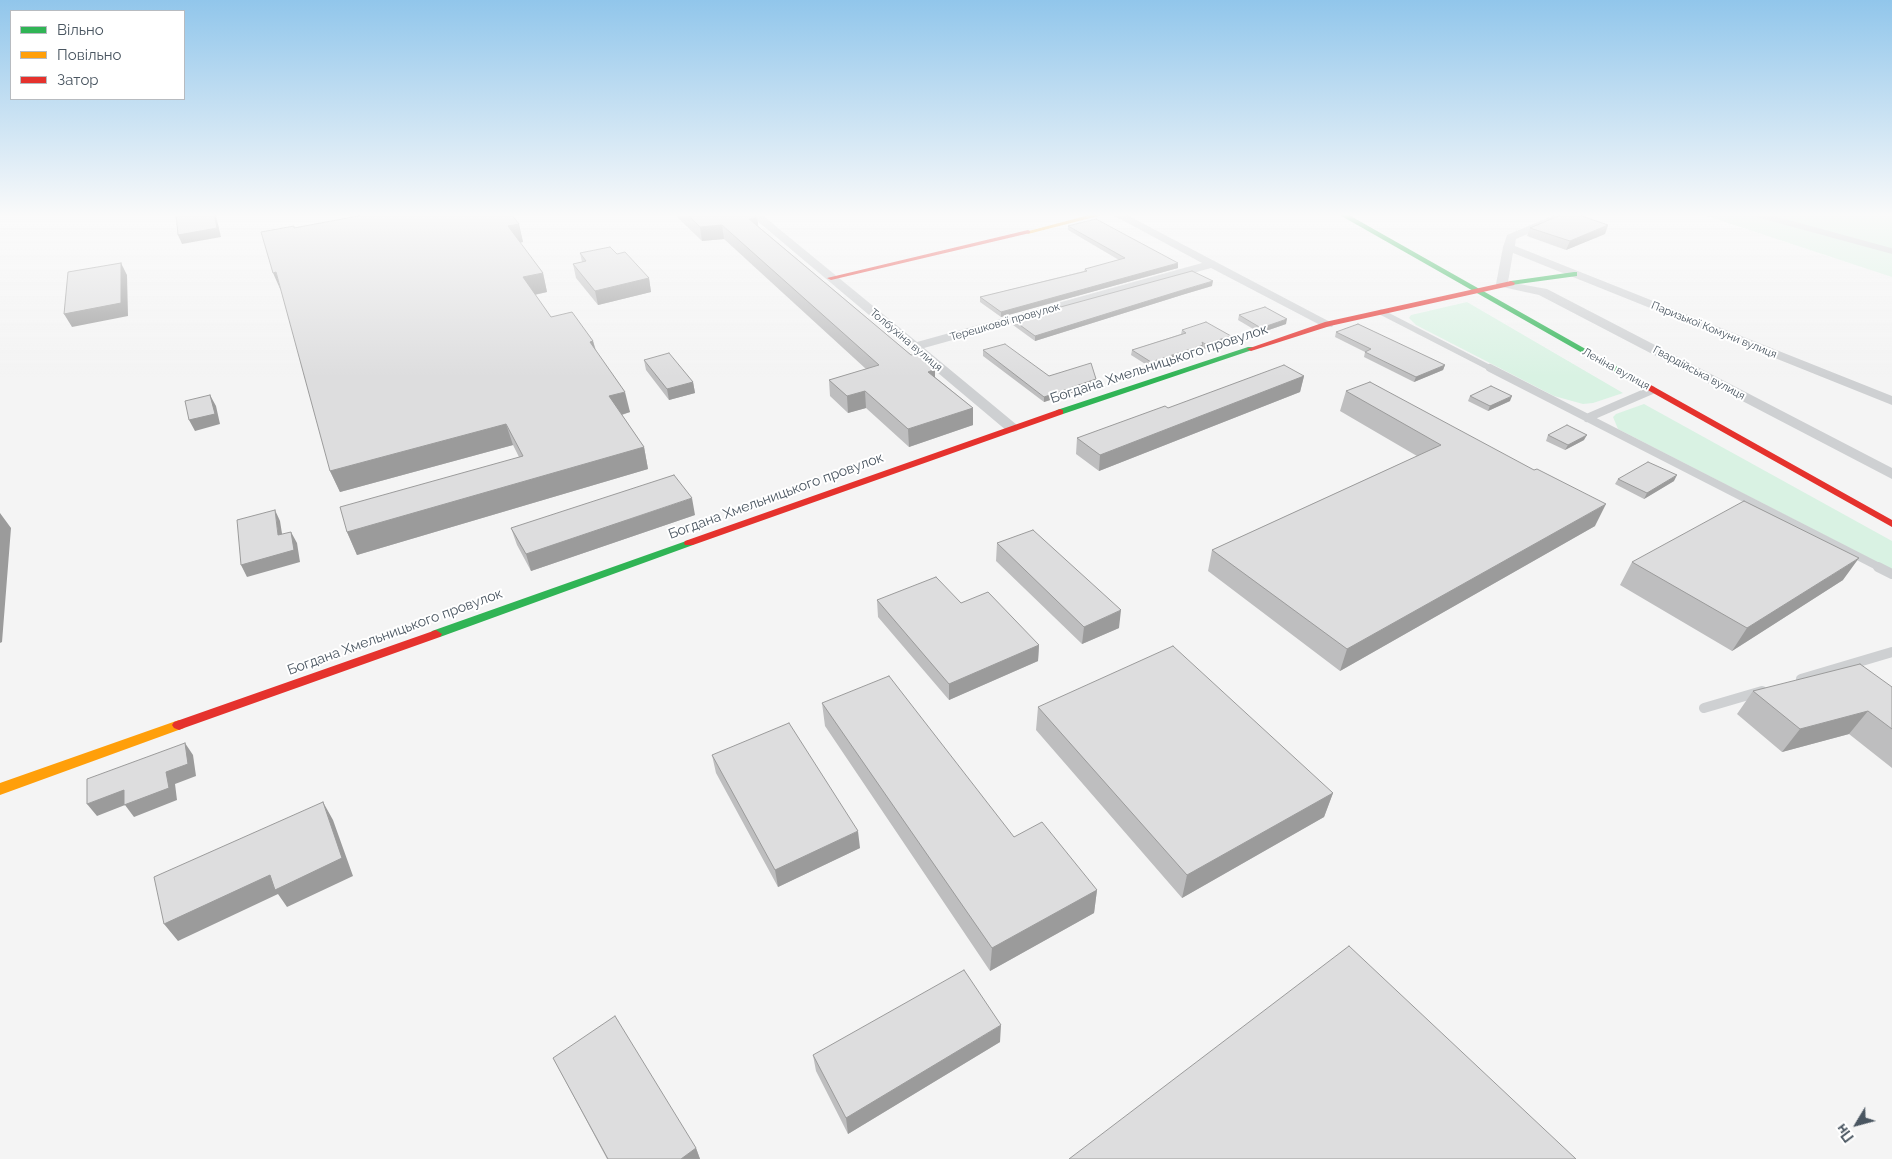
<!DOCTYPE html>
<html>
<head>
<meta charset="utf-8">
<style>
  body { margin:0 }
  #map { position:relative; width:1892px; height:1159px; overflow:hidden; background:#f4f4f4; font-family:Raleway,sans-serif }
  canvas { display:block }
  .legend { position:absolute; left:10px; top:10px; width:175px; height:90px; box-sizing:border-box; background:#fff; border:1px solid #b7bbc0; margin:0; padding:6px 9px; list-style:none; font-size:15px; color:#4a5661 }
  .legend li { display:flex; align-items:center; gap:10px; height:25px }
  .legend b { width:25px; border:1px solid #b7bbc0 }
  .north { position:absolute; left:1832px; top:1099px; width:50px; height:50px; -webkit-text-stroke:4px #fff; paint-order:stroke; rotate:233deg; font-size:14px; font-weight:700; line-height:20px; text-align:center; color:#4a5661 }
  .north::after { content:''; display:block; margin:auto; width:18px; height:22px; background:#4a5661; clip-path:polygon(50% 0,100% 100%,50% 72%,0 100%) }
</style>
</head>
<body>
<div id="map">
<canvas width="1892" height="1159"></canvas>
<ul class="legend">
<li><b style="height:6px;background:#30b455"></b>Вільно</li>
<li><b style="height:6px;background:#ff9f0a"></b>Повільно</li>
<li><b style="height:6px;background:#e5322d"></b>Затор</li>
</ul>
<div class="north">Пн</div>
</div>
<script>
const ctx = document.querySelector('canvas').getContext('2d');
ctx.lineJoin = 'round';
function paint(path, color) { ctx.fillStyle = color; ctx.fill(path, 'evenodd'); }
const shape = rows => new Path2D(rows.map(r => 'M' + r).join(''));
function trace(path, color, width, dash) { ctx.strokeStyle = color; ctx.lineWidth = width; ctx.lineCap = dash ? 'butt' : 'round'; ctx.setLineDash(dash || []); ctx.stroke(path); }
function write(font, color, halo, rows, align = 'center') {
  ctx.font = font + ' Raleway,sans-serif'; ctx.lineWidth = 4; ctx.setLineDash([]); ctx.textBaseline = 'middle'; ctx.strokeStyle = halo; ctx.fillStyle = color; for (const [text, x, y, turn = 0] of rows) {
    ctx.save(); ctx.translate(x, y); ctx.rotate((+turn || 0) * Math.PI / 180); ctx.textAlign = isNaN(turn) ? turn : align; if (halo) ctx.strokeText(text, 0, 0); ctx.fillText(text, 0, 0); ctx.restore();
  }
}
paint(shape([
  [1708,214,1892,214,1892,277,1707,216],
  [1467,302,1623,393,1593,403,1583,404,1554,396,1416,325,1409,318,1411,315],
  [1644,404,1892,541,1892,570,1618,429,1613,417,1616,414]
]), '#d9f2e3');
trace(shape([
  [1756,214,1892,251],
  [1381,312,1492,369]
]), '#ced0d2', 5.5);
trace(shape([
  [1490,368,1881,568],
  [1587,418,1652,390]
]), '#ced0d2', 8);
trace(shape([
  [1878,567,1892,574],
  [1801,679,1892,652],
  [1704,708,1762,691]
]), '#ced0d2', 10);
paint(shape([
  [749,214,761,214,917,342,1202,263,1111,214,1125,214,1334,324,1332,327,1324,327,1211,268,924,348,1017,425,1019,428,1017,431,1012,432,1007,431,749,214],
  [1557,214,1572,214,1516,239,1515,246,1892,396,1892,405,1513,253,1508,282,1547,289,1892,468,1892,479,1539,295,1498,286,1496,284,1503,247,1507,235,1557,214]
]), '#ced0d2');
paint(shape([
  [1338,214,1347,214,1628,373,1624,376,1621,375,1338,214],
  [1574,272,1577,272,1577,276,1511,285,1507,283,1511,281,1574,272],
  [1248,347,1254,347,1255,349,1063,414,1057,414,1055,412,1057,410,1248,347],
  [689,540,693,541,694,543,693,545,440,637,432,637,430,634,432,631,689,540]
]), '#30b455');
paint(shape([
  [1093,214,1106,214,1028,234,1025,232,1093,214],
  [179,720,184,722,186,725,184,728,0,795,0,783,179,720]
]), '#ff9f0a');
paint(shape([
  [1028,230,1030,231,1030,233,831,280,827,278,1028,230],
  [1511,281,1515,283,1514,285,1330,326,1251,351,1247,349,1325,322,1511,281],
  [1624,370,1892,520,1892,527,1621,375,1620,373,1624,370],
  [1060,409,1063,410,1063,414,693,545,685,545,684,543,685,541,1060,409],
  [436,630,442,634,440,637,184,728,179,730,174,728,172,725,174,722,436,630]
]), '#e5322d');
paint(shape([
  [674,214,754,214,757,217,758,226,911,355,935,369,935,377,973,408,973,425,909,447,866,408,848,413,830,396,829,380,866,369,724,239,702,241],
  [519,224,523,242,520,243,543,273,547,292,535,295,551,317,593,341,596,350,630,412,622,415,644,447,648,469,357,555,347,532,519,457,513,445,340,492,330,471,295,228],
  [1608,225,1605,234,1566,250,1527,236,1530,228],
  [1068,226,1178,268,1001,317,980,302,980,297,1084,271,1085,269,1119,260,1068,230],
  [580,253,617,254,649,278,651,292,598,305,576,278,573,264,582,262],
  [1212,286,1185,294,1035,341,1013,325,1013,320],
  [1239,315,1286,324,1260,333,1238,320],
  [1182,330,1230,341,1204,349,1203,348,1202,350,1150,367,1131,355,1132,350,1181,334],
  [1336,332,1445,365,1443,370,1414,382,1364,357,1365,352,1335,337],
  [983,350,1049,376,1096,379,1096,385,1044,402,983,356],
  [644,360,693,382,695,393,669,400,646,370],
  [1304,376,1300,392,1099,471,1076,454,1077,438,1168,408],
  [1346,391,1595,526,1340,671,1208,571,1212,550,1417,456,1340,411],
  [1470,396,1510,401,1488,411,1468,401],
  [1548,435,1584,440,1565,450,1546,441],
  [1618,479,1674,481,1644,499,1615,484],
  [695,515,531,571,517,545,511,528],
  [997,543,1119,628,1082,644,996,561],
  [1632,562,1843,580,1732,651,1620,585],
  [877,600,961,603,1039,645,1038,661,949,700,878,617],
  [1892,687,1892,768,1849,734,1782,752,1737,714,1753,691],
  [822,703,1014,837,1097,890,1094,913,990,971,825,726],
  [1038,707,1333,793,1324,817,1182,898,1036,730],
  [712,755,860,848,778,887,716,773],
  [1000,1042,848,1134,816,1071,813,1055],
  [553,1058,696,1148,700,1159,607,1159]
]), '#bebebf');
paint(shape([
  [214,214,216,214,216,216,221,237,182,244,178,235],
  [748,214,754,214,755,218,757,217,759,232,751,233],
  [519,224,523,242,513,244,508,226],
  [722,225,724,239,702,241,700,227],
  [1608,225,1605,234,1566,250,1570,241],
  [121,263,127,275,128,316,72,327,64,314],
  [1178,263,1178,268,1001,317,1001,312],
  [276,272,281,291,273,273],
  [543,273,547,292,528,296,523,277],
  [649,278,651,292,598,305,595,291],
  [1213,281,1212,286,1185,294,1035,341,1035,336,1186,289],
  [1287,319,1286,324,1260,333,1261,328],
  [1231,336,1230,341,1204,349,1205,344],
  [593,341,598,361,590,342],
  [1203,345,1202,350,1150,367,1151,362],
  [1445,365,1443,370,1414,382,1416,377],
  [935,369,935,386,928,372],
  [1304,376,1300,392,1099,471,1100,455],
  [1096,379,1096,385,1044,402,1044,397],
  [693,382,695,393,669,400,667,389],
  [865,391,866,408,848,413,847,396],
  [625,392,630,412,614,417,609,396],
  [210,395,216,406,220,424,195,431,189,420],
  [1512,396,1510,401,1488,411,1490,406],
  [973,408,973,425,909,447,908,429],
  [506,424,513,445,340,492,330,471],
  [1587,435,1584,440,1565,450,1568,445],
  [644,447,648,469,357,555,347,532],
  [1677,475,1674,481,1644,499,1647,493],
  [692,498,695,515,531,571,526,554],
  [1606,504,1595,526,1340,671,1347,649],
  [275,510,280,521,284,546,278,535],
  [0,513,11,528,2,642,0,643],
  [291,532,297,543,300,562,247,577,241,565],
  [1859,558,1843,580,1732,651,1747,628],
  [1121,610,1119,628,1082,644,1084,627],
  [1039,645,1038,661,949,700,949,684],
  [1868,711,1849,734,1782,752,1800,729],
  [185,743,193,755,196,776,175,784,177,800,134,817,125,805,97,816,87,804,166,772],
  [1333,793,1324,817,1182,898,1187,875],
  [323,802,333,820,353,876,287,907,278,894,178,941,164,924],
  [858,831,860,848,778,887,775,870],
  [1097,890,1094,913,990,971,992,948],
  [1001,1025,1000,1042,848,1134,846,1118],
  [696,1148,700,1159,681,1159]
]), '#9b9b9b');
const building = shape([
  [176,214,214,214,217,228,178,235,176,214],
  [369,214,511,214,519,224,508,226,543,273,523,277,551,317,572,312,593,341,590,342,625,392,609,396,644,447,347,532,340,507,523,456,506,424,330,471,276,272,273,273,261,232,294,226,294,228,369,214],
  [687,214,754,214,757,217,749,219,911,355,916,354,935,369,928,372,973,408,908,429,865,391,847,396,829,380,879,365,722,225,700,227,687,214],
  [1563,214,1576,214,1608,225,1570,241,1530,228,1563,214],
  [1096,219,1178,263,1001,312,980,297,1087,271,1085,269,1125,258,1068,226,1096,219],
  [610,247,617,254,625,252,649,278,595,291,573,264,586,261,580,253,610,247],
  [121,263,121,303,64,314,68,272,121,263],
  [1192,271,1213,281,1186,289,1035,336,1013,320,1192,271],
  [1265,307,1287,319,1261,328,1239,315,1265,307],
  [1206,322,1231,336,1205,344,1202,342,1203,345,1151,362,1132,350,1186,333,1182,330,1206,322],
  [1358,324,1445,365,1416,377,1365,352,1371,349,1336,332,1358,324],
  [1005,344,1049,376,1091,363,1096,379,1044,397,983,350,1005,344],
  [669,353,693,382,667,389,644,360,669,353],
  [1284,365,1304,376,1100,455,1077,438,1165,406,1168,408,1284,365],
  [1370,382,1534,470,1537,469,1606,504,1347,649,1212,550,1441,445,1346,391,1370,382],
  [1491,386,1512,396,1490,406,1470,396,1491,386],
  [210,395,215,414,189,420,185,401,210,395],
  [1567,425,1587,435,1568,445,1548,435,1567,425],
  [1648,462,1677,475,1647,493,1618,479,1648,462],
  [674,475,692,498,526,554,511,528,674,475],
  [1744,501,1859,558,1747,628,1632,562,1744,501],
  [275,510,278,535,291,532,294,550,241,565,237,520,275,510],
  [1033,530,1121,610,1084,627,997,543,1033,530],
  [936,577,961,603,988,592,1039,645,949,684,877,600,936,577],
  [1173,646,1333,793,1187,875,1038,707,1173,646],
  [1860,664,1892,687,1892,729,1868,711,1800,729,1753,691,1860,664],
  [889,676,1014,837,1042,822,1097,890,992,948,822,703,889,676],
  [789,723,858,831,775,870,712,755,789,723],
  [185,743,188,764,166,772,169,788,124,805,124,790,87,804,87,779,185,743],
  [323,802,342,858,275,890,270,875,164,924,154,877,323,802],
  [1349,946,1576,1159,1069,1159,1349,946],
  [964,970,1001,1025,846,1118,813,1055,964,970],
  [615,1016,696,1148,681,1159,608,1159,553,1058,615,1016]
]);
paint(building, '#ddddde');
trace(building, '#9b9b9b', 1);
const sky = ctx.createLinearGradient(0, 0, 0, 377);
sky.addColorStop(0, '#91c6eb');
sky.addColorStop(0.57, '#fafafa');
sky.addColorStop(1, '#fafafa00');
ctx.fillStyle = sky;
ctx.fillRect(0, 0, 1892, 377);
write('11px', '#4a5661', '#fff', [
  ["Терешкової провулок",1005,322,-16],
  ["Паризької Комуни вулиця",1714,330,22],
  ["Толбухіна вулиця",906,340,40],
  ["Леніна вулиця",1616,369,29],
  ["Гвардійська вулиця",1699,373,28]
]);
write('14px', '#4a5661', '#fff', [
  ["Богдана Хмельницького провулок",1159,364,-18],
  ["Богдана Хмельницького провулок",776,496,-20],
  ["Богдана Хмельницького провулок",395,632,-20]
]);
</script>
</body>
</html>
